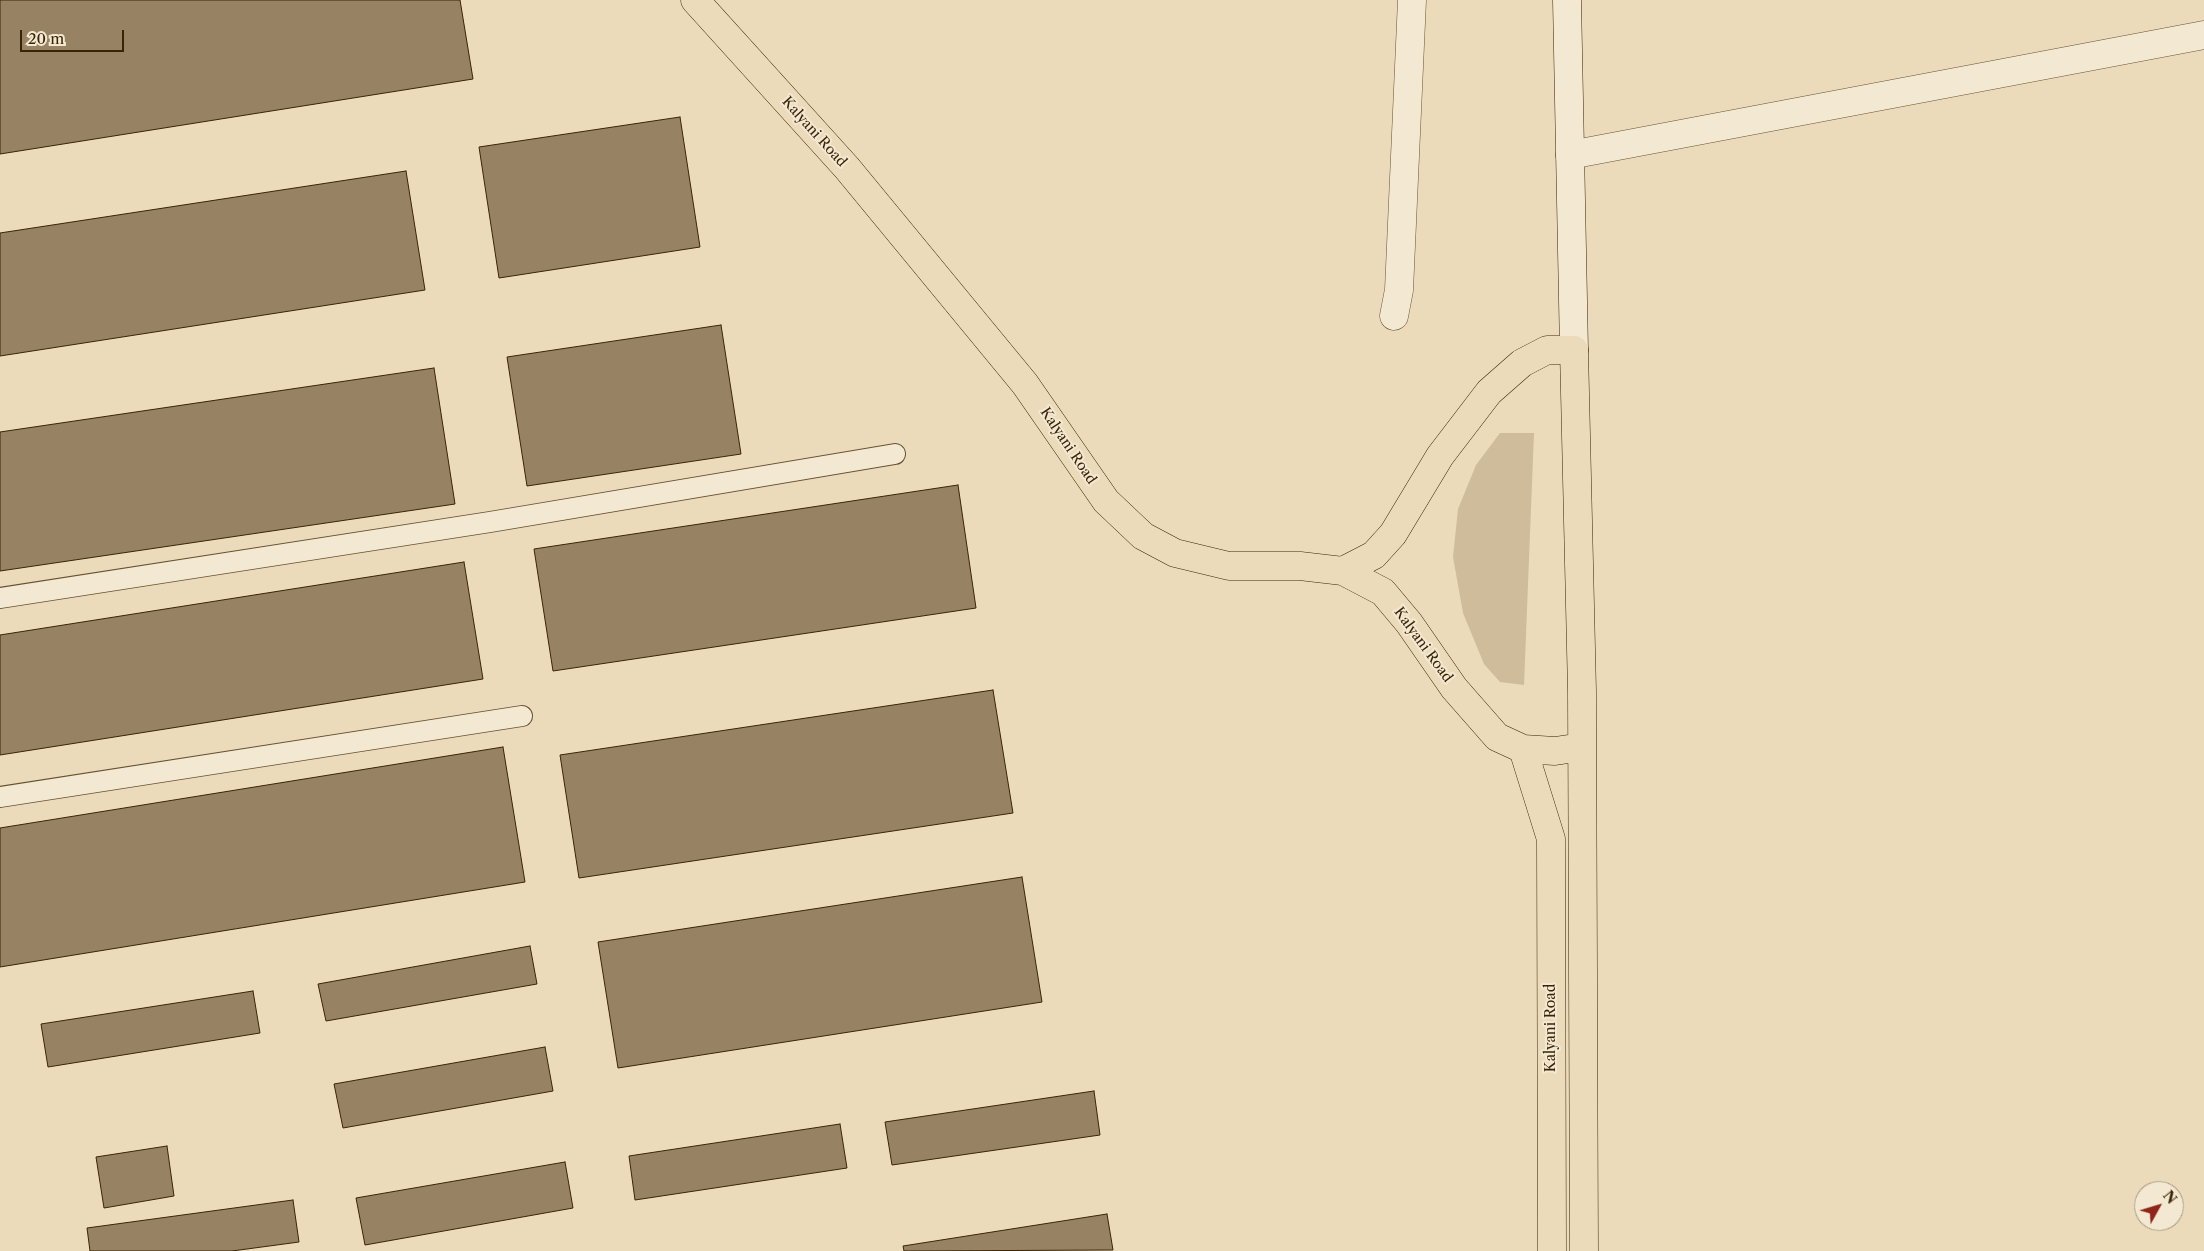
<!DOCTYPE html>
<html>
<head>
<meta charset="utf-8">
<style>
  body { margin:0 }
  #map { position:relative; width:2204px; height:1251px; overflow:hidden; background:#ecdbba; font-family:"Libre Caslon Text",serif }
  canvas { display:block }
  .north { position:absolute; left:2134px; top:1181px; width:50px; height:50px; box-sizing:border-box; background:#f3e8d2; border:1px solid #a99a80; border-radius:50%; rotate:51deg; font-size:14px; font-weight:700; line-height:20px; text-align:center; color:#3a2405 }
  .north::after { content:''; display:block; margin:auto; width:18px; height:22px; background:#8f2418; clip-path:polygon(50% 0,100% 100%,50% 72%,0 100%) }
  .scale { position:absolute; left:20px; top:30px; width:104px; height:22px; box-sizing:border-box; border:2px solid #3a2405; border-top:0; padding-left:6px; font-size:15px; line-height:18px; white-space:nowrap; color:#3a2405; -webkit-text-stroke:4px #f3e8d2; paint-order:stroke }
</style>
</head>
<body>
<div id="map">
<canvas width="2204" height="1251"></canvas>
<div class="north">N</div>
<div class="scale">20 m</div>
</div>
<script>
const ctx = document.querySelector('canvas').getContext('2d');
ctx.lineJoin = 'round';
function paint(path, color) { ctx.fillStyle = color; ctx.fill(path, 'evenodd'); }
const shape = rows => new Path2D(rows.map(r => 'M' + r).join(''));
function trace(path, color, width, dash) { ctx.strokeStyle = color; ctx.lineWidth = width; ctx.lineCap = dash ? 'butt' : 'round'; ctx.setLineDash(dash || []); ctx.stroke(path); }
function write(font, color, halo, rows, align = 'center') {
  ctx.font = font + ' "Libre Caslon Text",serif'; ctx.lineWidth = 4; ctx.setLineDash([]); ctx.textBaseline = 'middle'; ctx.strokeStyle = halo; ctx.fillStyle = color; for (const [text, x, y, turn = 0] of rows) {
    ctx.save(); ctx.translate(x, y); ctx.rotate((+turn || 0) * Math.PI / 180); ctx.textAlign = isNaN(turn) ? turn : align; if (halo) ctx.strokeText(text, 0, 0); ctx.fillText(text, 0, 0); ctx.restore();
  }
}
paint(shape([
  [1500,433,1534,433,1524,685,1500,682,1484,664,1463,613,1453,557,1458,509,1476,465]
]), '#cebc9b');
const building = shape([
  [0,0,460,0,473,79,0,154,0,0],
  [680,117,700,247,499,278,479,147,680,117],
  [406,171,425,290,0,356,0,233,406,171],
  [721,325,741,454,527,486,507,357,721,325],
  [434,368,455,504,0,571,0,432,434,368],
  [958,485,976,608,553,671,534,549,958,485],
  [464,562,483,679,0,755,0,635,464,562],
  [993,690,1013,813,579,878,560,755,993,690],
  [503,747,525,882,0,967,0,828,503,747],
  [1022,877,1042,1002,618,1068,598,942,1022,877],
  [530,946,537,984,326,1021,318,984,530,946],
  [253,991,260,1033,48,1067,41,1024,253,991],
  [545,1047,553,1091,343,1128,334,1084,545,1047],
  [1094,1091,1100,1135,892,1165,885,1122,1094,1091],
  [840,1124,847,1168,635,1200,629,1156,840,1124],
  [167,1146,174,1196,104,1208,96,1157,167,1146],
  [565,1162,573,1208,365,1245,356,1198,565,1162],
  [293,1200,299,1242,232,1251,90,1251,87,1228,293,1200],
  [1107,1214,1113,1250,904,1251,903,1246,1107,1214]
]);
paint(building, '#978363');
trace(building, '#3a2405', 1);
const service = shape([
  [0,598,490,522,895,454],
  [0,797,522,716]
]);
const minor = shape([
  [1570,155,2204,35],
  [1394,316,1399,290,1412,0]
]);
const secondary = shape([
  [1567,0,1574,350]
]);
const primary = shape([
  [695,0,847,168,1025,384,1106,501,1143,536,1175,553,1229,566,1300,566,1343,571,1383,592,1409,623,1454,688,1497,737,1523,749,1555,751,1582,747],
  [1343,571,1374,555,1393,534,1440,456,1489,392,1522,363,1547,350,1574,350,1582,691,1584,1251],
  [1523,749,1551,839,1552,1251]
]);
trace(service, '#665232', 22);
trace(minor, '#665232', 29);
trace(secondary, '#3a2405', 29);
trace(primary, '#3a2405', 29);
trace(service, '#f3e8d2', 20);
trace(minor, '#f3e8d2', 28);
trace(secondary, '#f3e8d2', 28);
trace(primary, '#ecdbba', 28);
write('14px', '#3a2405', '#f3e8d2', [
  ["Kalyani Road",814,132,48],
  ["Kalyani Road",1068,446,56],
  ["Kalyani Road",1423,645,54],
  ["Kalyani Road",1551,1028,-90]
]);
</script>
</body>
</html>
